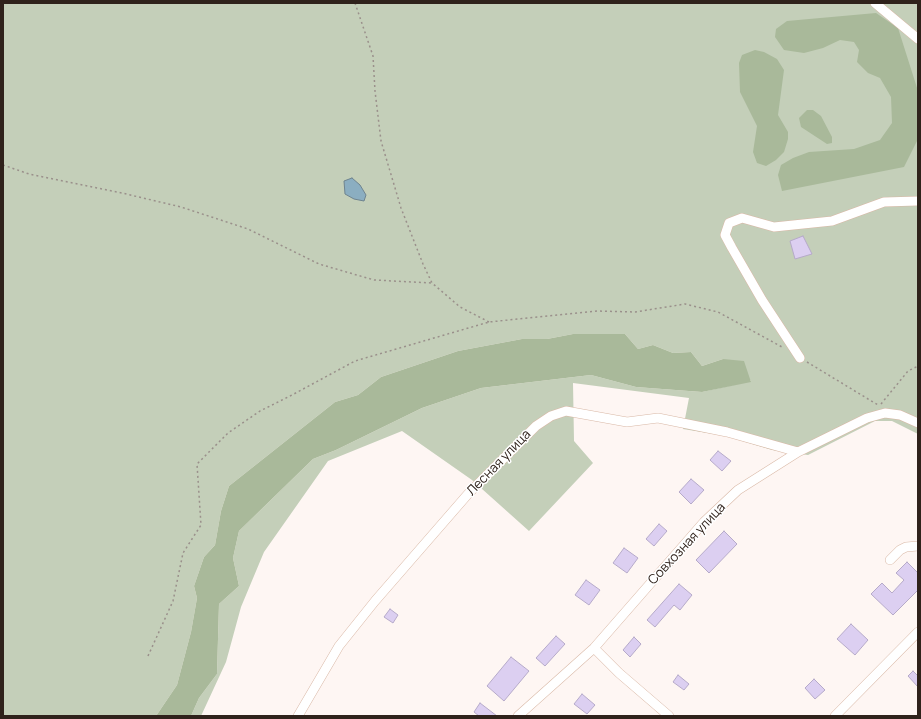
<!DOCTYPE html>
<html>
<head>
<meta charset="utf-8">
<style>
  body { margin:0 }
  #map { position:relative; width:921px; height:719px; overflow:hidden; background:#fef6f3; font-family:Manrope,sans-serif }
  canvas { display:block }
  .frame { position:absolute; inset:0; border:4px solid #2f221b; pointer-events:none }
</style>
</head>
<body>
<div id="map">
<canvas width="921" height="719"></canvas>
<div class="frame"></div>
</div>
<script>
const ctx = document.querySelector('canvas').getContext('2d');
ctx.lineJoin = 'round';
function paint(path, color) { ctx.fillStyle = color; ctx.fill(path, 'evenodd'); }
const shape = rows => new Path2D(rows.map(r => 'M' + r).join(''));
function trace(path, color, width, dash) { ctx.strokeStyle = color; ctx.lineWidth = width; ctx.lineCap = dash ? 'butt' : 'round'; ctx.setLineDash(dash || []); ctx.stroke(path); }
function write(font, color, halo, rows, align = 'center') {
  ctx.font = font + ' Manrope,sans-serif'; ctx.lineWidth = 3; ctx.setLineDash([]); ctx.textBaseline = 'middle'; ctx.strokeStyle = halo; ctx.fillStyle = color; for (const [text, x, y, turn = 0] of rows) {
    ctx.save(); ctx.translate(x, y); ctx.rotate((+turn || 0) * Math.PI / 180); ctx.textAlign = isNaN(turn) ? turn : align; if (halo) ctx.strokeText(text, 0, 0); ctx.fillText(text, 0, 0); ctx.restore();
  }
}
paint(shape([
  [3,3,918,3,918,434,892,421,875,421,808,455,772,450,726,436,683,429,689,398,573,383,574,441,593,463,529,531,472,480,402,431,328,461,264,552,241,607,226,662,201,716,191,716,199,698,217,674,219,604,239,586,233,558,239,531,313,459,336,450,422,408,481,388,591,375,636,387,702,392,751,381,723,359,702,366,691,352,673,353,653,345,638,349,625,334,573,334,547,339,522,339,458,351,381,377,358,395,335,402,229,486,221,511,215,545,204,557,194,586,197,598,191,632,177,685,156,716,3,716]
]), '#c4cfb9');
paint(shape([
  [876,13,898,28,918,91,918,139,904,167,782,191,778,175,781,165,793,158,809,152,854,149,880,140,892,123,891,97,880,78,868,73,857,62,859,50,854,42,840,40,823,48,804,53,784,50,775,37,776,29,787,21],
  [755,50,764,52,777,59,784,70,778,115,788,132,788,139,784,152,776,160,766,166,757,163,753,152,757,126,740,92,739,63,742,55],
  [807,110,813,110,821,116,832,137,832,143,827,144,801,127,799,118],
  [573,334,625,334,638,349,653,345,673,353,691,352,702,366,723,359,744,361,751,382,702,392,636,387,591,375,481,388,422,408,336,450,313,459,239,531,233,558,239,586,219,604,217,674,199,698,191,716,156,716,177,685,191,632,197,598,194,586,204,557,215,545,221,511,229,486,335,402,358,395,381,377,458,351,522,339,547,339]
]), '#a9b99a');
const water = shape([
  [352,178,360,185,366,195,364,201,354,199,345,194,344,181,352,178]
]);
paint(water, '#8baec1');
trace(water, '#6f848f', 1);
const building = shape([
  [803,236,812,254,795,259,790,241,803,236],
  [718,451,731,461,722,471,710,460,718,451],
  [691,479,704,490,691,504,679,492,691,479],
  [659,524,667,531,654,546,646,539,659,524],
  [724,531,737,544,709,573,696,560,724,531],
  [624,548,638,558,627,573,613,563,624,548],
  [907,562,918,573,918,590,893,615,871,594,882,583,892,593,904,580,896,573,907,562],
  [586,580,600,590,589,605,575,595,586,580],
  [679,584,692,595,680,610,674,605,655,627,647,620,679,584],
  [390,609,398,615,393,623,384,617,390,609],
  [851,624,868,640,855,655,837,639,851,624],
  [556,636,565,644,545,666,536,658,556,636],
  [634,637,641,644,630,657,623,650,634,637],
  [511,657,529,671,504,701,487,686,511,657],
  [913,671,918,676,918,687,908,676,913,671],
  [678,675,689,684,684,690,673,682,678,675],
  [814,679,825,690,815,699,805,688,814,679],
  [582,694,595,705,587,714,574,704,582,694],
  [480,703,497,716,479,716,474,712,480,703]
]);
paint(building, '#dccff1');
trace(building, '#b6aac9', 1);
const minor = shape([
  [875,3,918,39],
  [800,358,762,300,732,248,725,235,729,223,742,218,774,227,832,221,884,202,918,201],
  [890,560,900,550,906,547,918,546],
  [594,648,619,673,669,716],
  [298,716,339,646,375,601,468,494,536,426,551,416,566,411,627,422,658,418,727,432,798,452],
  [518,716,594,648,704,522,738,490,798,452,867,418,885,413,900,415,918,423],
  [835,716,918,632]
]);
trace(minor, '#d9b8a6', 10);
trace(shape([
  [355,3,373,56,375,91,381,141,401,208,423,264,432,283,460,307,489,322],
  [3,165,29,174,122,193,181,207,248,229,319,264,374,280,432,283],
  [807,362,878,405],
  [881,404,908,371,918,366],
  [148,656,173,601,183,553,201,525,197,464,228,433,260,411,292,395,355,361,489,322,597,311,635,312,685,304,718,312,782,347]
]), '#9a908b', 1.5, [2, 3]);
trace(minor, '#fff', 9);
write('13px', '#2f221b', '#fff', [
  ["Лесная улица",499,463,-46],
  ["Совхозная улица",687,544,-47]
]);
</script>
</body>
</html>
